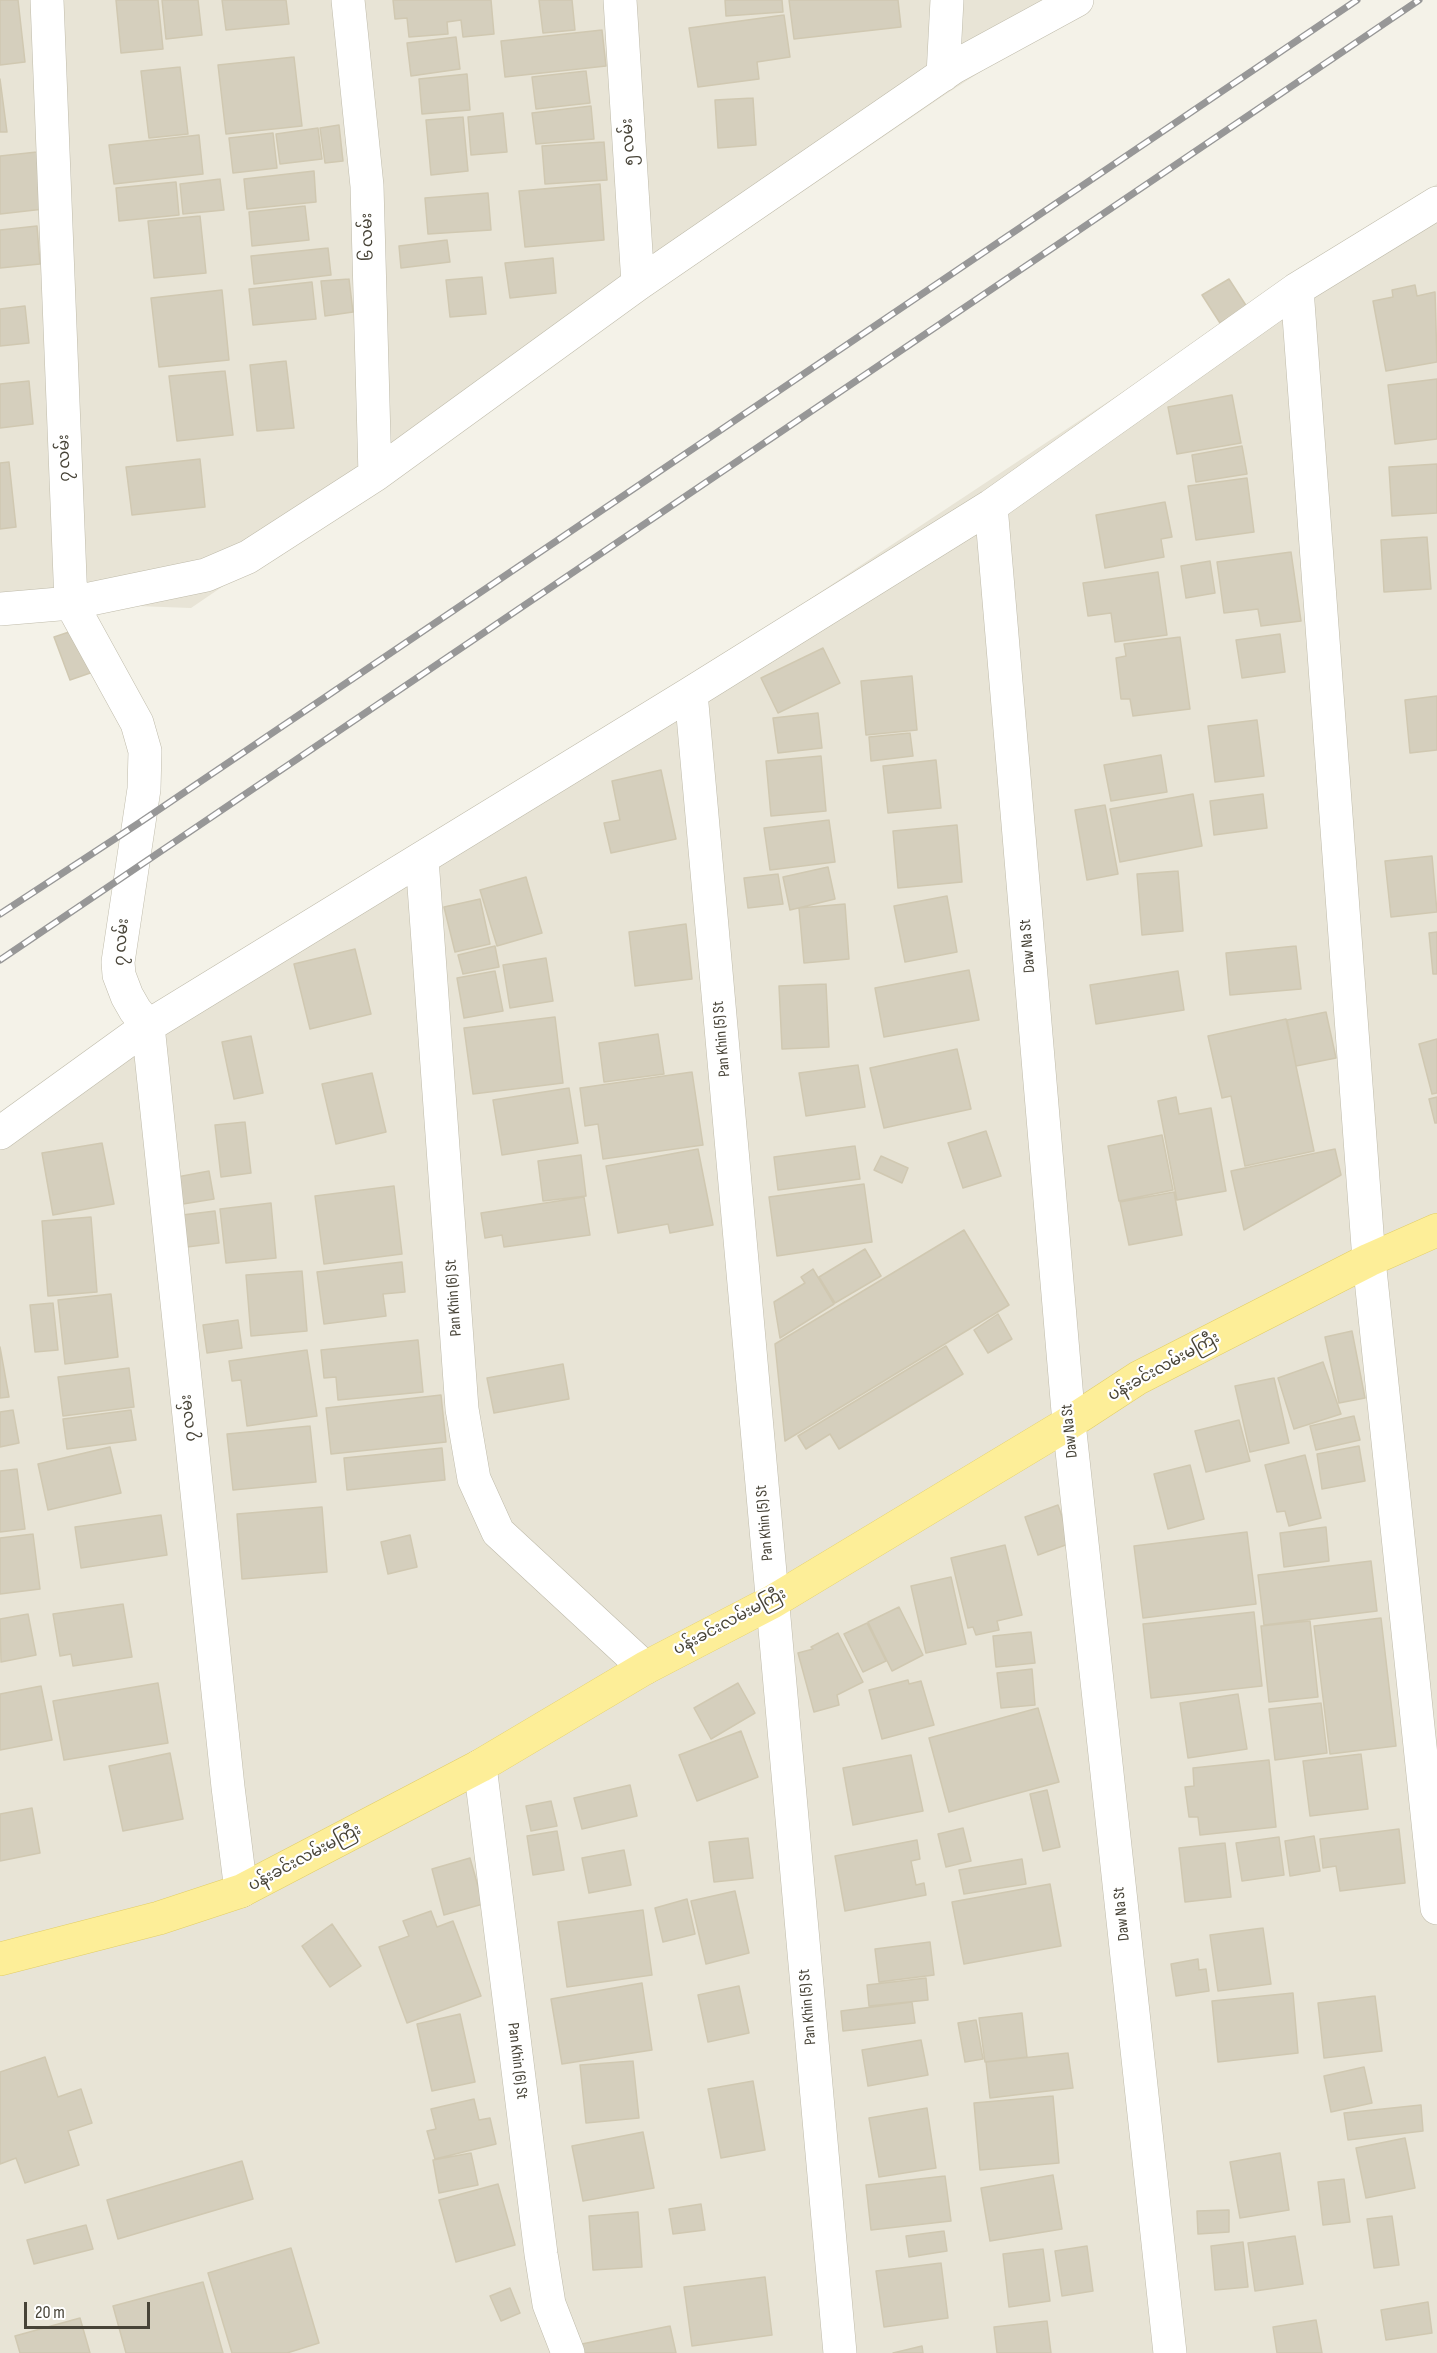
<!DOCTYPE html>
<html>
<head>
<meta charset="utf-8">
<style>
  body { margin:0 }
  #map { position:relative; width:1437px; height:2353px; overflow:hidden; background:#f4f2e8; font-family:"Sofia Sans Condensed",sans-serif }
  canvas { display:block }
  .scale { position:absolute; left:24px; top:2302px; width:126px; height:27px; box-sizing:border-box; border:3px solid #474337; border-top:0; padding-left:8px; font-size:18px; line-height:21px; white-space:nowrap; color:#474337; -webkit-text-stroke:4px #fff; paint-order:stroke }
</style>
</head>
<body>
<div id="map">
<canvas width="1437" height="2353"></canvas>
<div class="scale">20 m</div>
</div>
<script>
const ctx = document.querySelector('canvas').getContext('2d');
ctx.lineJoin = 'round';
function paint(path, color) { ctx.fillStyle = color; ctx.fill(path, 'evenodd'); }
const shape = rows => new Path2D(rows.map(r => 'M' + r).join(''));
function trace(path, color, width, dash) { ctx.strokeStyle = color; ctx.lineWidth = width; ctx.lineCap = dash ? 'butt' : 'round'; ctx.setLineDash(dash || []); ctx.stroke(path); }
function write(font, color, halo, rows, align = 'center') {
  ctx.font = font + ' "Sofia Sans Condensed","Noto Sans Myanmar",sans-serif'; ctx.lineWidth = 4.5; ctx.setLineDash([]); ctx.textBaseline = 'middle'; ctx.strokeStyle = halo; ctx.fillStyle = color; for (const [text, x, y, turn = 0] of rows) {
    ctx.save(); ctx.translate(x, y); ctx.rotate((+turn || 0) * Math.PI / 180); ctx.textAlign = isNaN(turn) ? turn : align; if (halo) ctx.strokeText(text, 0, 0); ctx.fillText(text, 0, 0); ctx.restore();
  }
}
paint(shape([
  [0,0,1092,0,946,94,191,608,0,601],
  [1437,184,1437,2353,0,2353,0,1135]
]), '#e8e4d6');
const building = shape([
  [0,0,18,0,25,62,0,65,0,0],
  [116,0,158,0,163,49,121,53,116,0],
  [162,0,198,0,202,35,166,39,162,0],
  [222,0,286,0,289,24,226,30,222,0],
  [393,0,491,0,494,34,463,37,461,20,447,22,448,34,409,37,407,18,395,19,393,0],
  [539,0,572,0,575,30,543,33,539,0],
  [725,0,782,0,783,12,726,16,725,0],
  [789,0,898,0,901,27,794,39,789,0],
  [784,15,790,57,757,62,759,79,698,87,689,28,784,15],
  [602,30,606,66,505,77,501,41,602,30],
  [456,37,460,69,411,76,407,43,456,37],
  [294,57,302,126,226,134,218,65,294,57],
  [180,67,188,134,149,138,141,71,180,67],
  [586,71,590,103,536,109,532,77,586,71],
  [467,74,470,110,422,114,419,79,467,74],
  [0,79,7,132,0,132,0,79],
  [753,98,756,145,718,148,715,100,753,98],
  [591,106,594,139,536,144,532,113,591,106],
  [503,113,507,152,471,155,468,117,503,113],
  [463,117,468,171,431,175,426,120,463,117],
  [339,125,343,161,325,163,320,128,339,125],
  [318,128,322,159,280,164,276,134,318,128],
  [273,133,277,168,233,173,229,138,273,133],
  [199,135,203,174,114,184,109,145,199,135],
  [604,142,607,180,545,184,542,146,604,142],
  [37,152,44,209,0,214,0,156,37,152],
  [314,171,316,202,247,209,244,179,314,171],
  [220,179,224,210,183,214,180,184,220,179],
  [176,182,179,215,119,221,116,188,176,182],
  [600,184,604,240,525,247,519,191,600,184],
  [488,193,491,230,428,234,425,198,488,193],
  [305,206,309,240,252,246,249,212,305,206],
  [200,216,206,273,154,278,148,221,200,216],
  [37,226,40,264,0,268,0,230,37,226],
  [447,240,450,262,401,268,399,246,447,240],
  [328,248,331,275,254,284,251,256,328,248],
  [553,258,556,293,510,298,505,263,553,258],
  [482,277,486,314,450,317,446,280,482,277],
  [349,279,353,312,325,316,321,281,349,279],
  [1229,279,1247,307,1220,323,1202,295,1229,279],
  [312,282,316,319,253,325,249,289,312,282],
  [1415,285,1417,296,1435,292,1437,362,1386,371,1373,301,1393,297,1392,290,1415,285],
  [222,290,229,360,159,367,151,298,222,290],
  [25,306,29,343,0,346,0,309,25,306],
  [286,361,294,428,257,431,250,365,286,361],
  [225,371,233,435,177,441,169,376,225,371],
  [1437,379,1437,439,1395,444,1388,385,1437,379],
  [29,381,33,424,0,428,0,384,29,381],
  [1232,395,1241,443,1177,454,1168,407,1232,395],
  [1242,446,1247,474,1196,482,1192,455,1242,446],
  [200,459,205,507,132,515,126,467,200,459],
  [9,462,16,527,0,529,0,463,9,462],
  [1437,464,1437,513,1392,516,1389,467,1437,464],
  [1247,478,1254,532,1196,540,1188,486,1247,478],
  [1165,502,1172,537,1161,539,1164,557,1105,568,1096,515,1165,502],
  [1427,537,1431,589,1384,592,1381,540,1427,537],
  [1291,552,1301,621,1261,626,1258,609,1224,613,1217,562,1291,552],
  [1210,561,1215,593,1186,598,1181,566,1210,561],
  [1158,572,1167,635,1115,642,1111,613,1088,616,1083,583,1158,572],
  [81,628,96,671,70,680,54,637,81,628],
  [1280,634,1285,672,1242,678,1236,640,1280,634],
  [1180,637,1190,709,1133,716,1130,699,1121,699,1116,658,1126,656,1124,644,1180,637],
  [823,648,840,683,778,713,761,678,823,648],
  [912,676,917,730,866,735,861,681,912,676],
  [1437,696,1437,750,1410,753,1405,700,1437,696],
  [818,713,822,748,778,753,773,718,818,713],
  [1257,720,1264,776,1215,782,1208,726,1257,720],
  [910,733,913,756,871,761,869,737,910,733],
  [1161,755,1167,792,1111,801,1104,765,1161,755],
  [821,756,826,811,771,816,766,761,821,756],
  [936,760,941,808,888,813,883,766,936,760],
  [661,770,676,839,611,853,604,823,620,820,612,781,661,770],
  [1193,794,1202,846,1120,862,1110,809,1193,794],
  [1263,794,1267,828,1214,835,1210,801,1263,794],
  [1105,805,1118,874,1087,880,1075,810,1105,805],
  [829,820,835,862,770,870,764,828,829,820],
  [957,825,962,882,898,888,893,831,957,825],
  [1432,856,1437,912,1391,917,1385,861,1432,856],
  [828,867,835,899,790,910,783,877,828,867],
  [1178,871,1183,931,1142,935,1137,874,1178,871],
  [778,874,783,904,748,908,744,878,778,874],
  [526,877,542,933,497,946,480,890,526,877],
  [947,896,957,952,905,962,894,906,947,896],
  [480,899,490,944,455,952,444,907,480,899],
  [845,904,849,959,804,963,799,908,845,904],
  [686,924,692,979,635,986,629,932,686,924],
  [1437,932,1437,974,1433,974,1429,933,1437,932],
  [495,946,499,967,463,974,458,955,495,946],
  [1296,946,1301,989,1230,995,1226,953,1296,946],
  [355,949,371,1014,310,1029,294,964,355,949],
  [546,958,553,1001,510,1008,503,965,546,958],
  [969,970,979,1020,884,1037,875,988,969,970],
  [495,971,503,1011,464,1018,457,978,495,971],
  [1178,971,1184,1010,1096,1024,1090,985,1178,971],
  [826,984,829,1047,782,1049,779,986,826,984],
  [1326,1012,1336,1058,1296,1066,1287,1020,1326,1012],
  [555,1017,563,1083,473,1094,464,1028,555,1017],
  [1286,1019,1314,1151,1245,1166,1231,1096,1222,1098,1208,1036,1286,1019],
  [658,1034,664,1074,604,1082,599,1043,658,1034],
  [251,1036,263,1093,234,1099,222,1042,251,1036],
  [1437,1039,1437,1093,1432,1094,1419,1044,1437,1039],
  [957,1049,971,1109,884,1128,870,1068,957,1049],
  [858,1065,865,1107,806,1116,799,1073,858,1065],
  [692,1072,703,1145,603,1159,598,1124,585,1126,580,1088,692,1072],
  [372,1073,386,1132,336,1144,322,1084,372,1073],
  [569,1088,578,1143,502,1155,493,1100,569,1088],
  [1176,1097,1179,1114,1211,1108,1226,1191,1177,1200,1158,1101,1176,1097],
  [1437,1097,1437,1123,1435,1123,1429,1099,1437,1097],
  [245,1122,251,1173,221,1177,215,1125,245,1122],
  [986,1131,1001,1176,963,1188,948,1143,986,1131],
  [1162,1135,1173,1190,1119,1201,1108,1146,1162,1135],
  [102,1143,114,1204,53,1215,42,1153,102,1143],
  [855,1146,860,1179,778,1190,774,1157,855,1146],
  [698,1149,713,1225,670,1233,668,1224,618,1233,606,1166,698,1149],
  [1335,1149,1341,1175,1244,1230,1231,1171,1335,1149],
  [581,1155,586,1196,543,1201,538,1161,581,1155],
  [881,1156,908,1168,902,1183,874,1170,881,1156],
  [209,1171,214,1199,183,1204,177,1177,209,1171],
  [864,1184,872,1242,777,1256,769,1197,864,1184],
  [394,1186,402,1254,324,1264,315,1196,394,1186],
  [1174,1192,1182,1235,1129,1245,1120,1202,1174,1192],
  [584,1197,590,1235,504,1247,502,1235,485,1238,481,1213,584,1197],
  [271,1203,276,1258,226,1263,220,1209,271,1203],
  [215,1211,219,1243,187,1247,182,1215,215,1211],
  [91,1217,97,1292,48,1296,42,1221,91,1217],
  [964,1230,1009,1305,785,1441,775,1344,964,1230],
  [865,1249,881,1276,835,1303,819,1277,865,1249],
  [402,1262,405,1292,383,1294,386,1316,324,1324,317,1272,402,1262],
  [813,1269,834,1304,780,1338,774,1302,805,1283,801,1277,813,1269],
  [302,1271,307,1331,251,1336,246,1275,302,1271],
  [111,1294,118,1357,65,1364,58,1300,111,1294],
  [53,1303,58,1350,35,1352,30,1305,53,1303],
  [998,1314,1012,1339,988,1353,974,1330,998,1314],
  [238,1320,242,1348,207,1353,203,1325,238,1320],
  [1352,1331,1365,1398,1339,1403,1325,1337,1352,1331],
  [418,1340,423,1392,338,1400,336,1377,324,1378,321,1350,418,1340],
  [946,1346,963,1374,839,1449,830,1434,806,1449,798,1436,946,1346],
  [0,1347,9,1397,0,1398,0,1347],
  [307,1350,317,1416,247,1426,241,1380,232,1381,229,1361,307,1350],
  [1323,1362,1341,1414,1294,1429,1278,1378,1323,1362],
  [563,1364,569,1399,494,1413,487,1378,563,1364],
  [129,1368,134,1407,63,1416,58,1377,129,1368],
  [1274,1378,1289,1443,1250,1452,1235,1386,1274,1378],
  [441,1395,446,1442,331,1454,326,1408,441,1395],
  [13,1410,19,1443,0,1447,0,1412,13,1410],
  [131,1410,136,1440,67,1449,63,1419,131,1410],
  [1354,1416,1360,1440,1316,1450,1310,1426,1354,1416],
  [1239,1420,1250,1461,1206,1472,1195,1431,1239,1420],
  [310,1426,316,1482,233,1490,227,1434,310,1426],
  [1359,1446,1365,1481,1322,1489,1317,1454,1359,1446],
  [110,1447,121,1493,48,1510,38,1464,110,1447],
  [442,1448,445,1480,347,1490,344,1458,442,1448],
  [1305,1455,1321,1518,1289,1526,1285,1511,1277,1512,1265,1465,1305,1455],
  [1190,1465,1204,1519,1168,1529,1154,1474,1190,1465],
  [17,1469,25,1529,0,1532,0,1471,17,1469],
  [1058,1505,1071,1543,1038,1555,1025,1517,1058,1505],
  [322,1507,327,1572,242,1579,237,1514,322,1507],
  [161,1515,167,1555,81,1568,75,1527,161,1515],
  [1326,1527,1329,1561,1284,1567,1280,1533,1326,1527],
  [1247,1532,1256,1604,1143,1618,1134,1546,1247,1532],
  [33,1534,40,1589,0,1594,0,1538,33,1534],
  [410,1535,417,1567,388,1574,381,1542,410,1535],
  [1005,1545,1022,1615,997,1621,999,1630,976,1635,973,1627,968,1628,951,1558,1005,1545],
  [1371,1561,1377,1611,1264,1625,1258,1575,1371,1561],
  [951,1577,966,1644,926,1653,911,1586,951,1577],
  [123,1604,132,1657,73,1666,71,1654,60,1656,53,1614,123,1604],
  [899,1607,923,1655,892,1671,868,1622,899,1607],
  [1254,1612,1262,1686,1151,1698,1143,1624,1254,1612],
  [28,1614,36,1655,1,1662,0,1619,28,1614],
  [1381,1618,1396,1746,1330,1754,1314,1626,1381,1618],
  [1310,1621,1318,1697,1269,1702,1261,1626,1310,1621],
  [867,1623,886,1661,863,1672,844,1634,867,1623],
  [1031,1632,1035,1663,996,1667,993,1636,1031,1632],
  [838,1633,863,1682,837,1695,839,1705,814,1712,798,1653,813,1649,811,1647,838,1633],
  [1032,1669,1035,1705,1001,1708,997,1673,1032,1669],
  [908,1680,909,1684,921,1681,934,1725,882,1739,869,1690,908,1680],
  [158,1683,168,1743,64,1760,53,1701,158,1683],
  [738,1683,755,1713,711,1739,694,1708,738,1683],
  [41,1686,52,1740,0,1750,0,1694,41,1686],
  [1238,1694,1247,1749,1188,1758,1180,1703,1238,1694],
  [1321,1703,1327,1753,1275,1760,1269,1709,1321,1703],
  [1038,1708,1059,1782,949,1812,929,1738,1038,1708],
  [741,1731,758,1777,697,1801,679,1755,741,1731],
  [170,1753,183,1819,123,1831,109,1766,170,1753],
  [1361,1754,1368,1809,1310,1816,1303,1761,1361,1754],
  [911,1755,923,1811,853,1825,843,1768,911,1755],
  [1269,1760,1276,1827,1200,1835,1198,1817,1189,1817,1185,1787,1194,1786,1193,1768,1269,1760],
  [630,1785,637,1816,582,1829,574,1798,630,1785],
  [1047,1790,1060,1847,1043,1851,1030,1794,1047,1790],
  [551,1801,557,1826,531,1831,526,1806,551,1801],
  [32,1808,40,1853,0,1861,0,1814,32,1808],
  [963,1828,971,1861,946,1867,938,1834,963,1828],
  [1399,1829,1405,1883,1340,1891,1336,1866,1323,1868,1320,1839,1399,1829],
  [557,1831,564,1870,533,1875,527,1836,557,1831],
  [1314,1836,1320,1871,1290,1876,1285,1841,1314,1836],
  [1279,1837,1284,1875,1242,1881,1236,1843,1279,1837],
  [748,1838,753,1878,714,1882,709,1842,748,1838],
  [917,1840,920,1859,911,1861,916,1885,924,1883,926,1895,845,1911,835,1856,917,1840],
  [1225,1843,1231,1897,1185,1902,1179,1848,1225,1843],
  [624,1850,631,1885,589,1893,582,1858,624,1850],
  [470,1858,483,1904,444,1915,432,1869,470,1858],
  [1022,1859,1026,1884,964,1894,959,1870,1022,1859],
  [1050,1884,1061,1946,964,1964,952,1902,1050,1884],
  [735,1891,749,1953,706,1964,691,1901,735,1891],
  [687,1899,695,1934,663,1942,655,1908,687,1899],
  [643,1910,652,1975,567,1987,558,1922,643,1910],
  [431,1911,437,1927,453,1921,481,1996,407,2023,379,1947,409,1936,403,1921,431,1911],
  [332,1924,361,1966,330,1987,302,1946,332,1924],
  [1263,1928,1271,1984,1218,1991,1210,1935,1263,1928],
  [930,1942,934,1975,879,1982,875,1949,930,1942],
  [1198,1959,1199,1970,1206,1969,1209,1991,1176,1996,1171,1964,1198,1959],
  [926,1978,928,2000,869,2006,867,1985,926,1978],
  [642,1983,652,2050,562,2064,551,1999,642,1983],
  [739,1986,749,2033,708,2042,698,1995,739,1986],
  [1293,1993,1298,2053,1218,2062,1212,2001,1293,1993],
  [1375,1996,1382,2051,1324,2058,1318,2003,1375,1996],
  [912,2002,915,2023,843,2031,841,2011,912,2002],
  [1022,2013,1027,2057,985,2062,979,2018,1022,2013],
  [460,2014,475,2082,432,2091,417,2024,460,2014],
  [976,2020,983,2059,965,2062,958,2023,976,2020],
  [921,2040,928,2075,868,2086,862,2050,921,2040],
  [1068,2053,1073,2088,990,2098,986,2062,1068,2053],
  [45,2057,58,2097,81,2089,92,2123,68,2131,79,2165,25,2183,16,2158,0,2164,0,2072,45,2057],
  [633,2061,639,2118,586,2123,580,2065,633,2061],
  [1364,2067,1372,2103,1331,2112,1324,2076,1364,2067],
  [753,2081,765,2150,721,2158,708,2089,753,2081],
  [1053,2096,1059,2163,980,2170,974,2103,1053,2096],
  [474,2099,479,2120,490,2118,496,2144,435,2159,427,2131,436,2129,431,2109,474,2099],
  [1421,2105,1423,2131,1348,2140,1344,2113,1421,2105],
  [927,2108,936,2168,879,2177,869,2118,927,2108],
  [643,2132,654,2188,583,2201,572,2146,643,2132],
  [1405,2138,1415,2188,1366,2198,1356,2148,1405,2138],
  [471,2153,478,2185,439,2193,433,2160,471,2153],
  [1280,2153,1289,2210,1240,2218,1230,2162,1280,2153],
  [242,2161,253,2199,118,2239,107,2200,242,2161],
  [1053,2175,1062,2229,990,2241,981,2188,1053,2175],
  [945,2176,951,2221,871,2230,866,2185,945,2176],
  [1344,2179,1350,2222,1323,2225,1318,2182,1344,2179],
  [498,2184,515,2245,456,2262,439,2200,498,2184],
  [701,2204,705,2230,673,2234,669,2209,701,2204],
  [1229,2210,1229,2232,1198,2234,1197,2211,1229,2210],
  [638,2212,642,2267,593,2270,589,2216,638,2212],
  [1392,2216,1399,2265,1374,2268,1367,2219,1392,2216],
  [86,2225,93,2249,34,2264,27,2240,86,2225],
  [944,2231,947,2251,909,2257,906,2236,944,2231],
  [1295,2236,1303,2284,1255,2291,1248,2243,1295,2236],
  [1243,2242,1248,2287,1215,2290,1211,2246,1243,2242],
  [1087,2246,1093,2291,1062,2296,1055,2251,1087,2246],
  [291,2248,319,2343,287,2353,232,2353,208,2273,291,2248],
  [1043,2249,1050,2301,1009,2307,1003,2254,1043,2249],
  [941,2263,948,2318,884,2327,876,2271,941,2263],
  [765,2277,772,2335,692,2346,684,2287,765,2277],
  [203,2282,223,2353,126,2353,113,2306,203,2282],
  [510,2288,520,2313,501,2321,490,2296,510,2288],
  [1428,2302,1432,2333,1386,2340,1381,2310,1428,2302],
  [80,2318,90,2353,20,2353,15,2336,80,2318],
  [1316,2320,1322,2353,1277,2353,1273,2327,1316,2320],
  [1047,2321,1051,2353,997,2353,994,2327,1047,2321],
  [670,2326,676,2353,579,2353,577,2345,670,2326],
  [922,2346,923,2353,893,2353,922,2346]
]);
paint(building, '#d5cfbd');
trace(building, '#d0c8b1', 1.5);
const minor = shape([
  [47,0,71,603,137,723,145,751,144,789,118,962,119,975,127,996,135,1010,148,1026,228,1787,241,1891],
  [348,0,367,186,375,475],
  [620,0,638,284],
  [943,75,947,0],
  [1297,289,1369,1260,1437,1908],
  [991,506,1069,1423,1170,2353],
  [0,609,71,603,206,575,248,557,375,475,638,284,954,67,1077,0],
  [691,693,840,2353],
  [422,859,462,1409,474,1479,498,1532,645,1668],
  [0,1133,148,1026,691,693,991,506,1297,289,1437,203],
  [480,1766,541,2254,549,2304,568,2353]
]);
const primary = shape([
  [0,1959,159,1918,241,1891,480,1766,645,1668,772,1602,1069,1423,1138,1378,1369,1260,1437,1230]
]);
trace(minor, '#bfbbaa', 34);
trace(primary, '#e2ce67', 34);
trace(minor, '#fff', 33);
trace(primary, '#fdee98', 33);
const rail = shape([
  [0,914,139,823,1357,0],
  [0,960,1419,0]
]);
trace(rail, '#979797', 7);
trace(rail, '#fff', 4.5, [14]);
write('16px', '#474337', '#fff', [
  ["၅ လမ်း",629,142,-94],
  ["၆ လမ်း",368,237,-92],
  ["၇ လမ်း",65,458,-92],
  ["၇ လမ်း",122,942,-85],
  ["Daw Na St",1028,946,-95],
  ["Pan Khin (5) St",722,1039,-95],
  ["Pan Khin (6) St",454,1298,-94],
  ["ပန်းခင်းလမ်းမကြီး",1164,1367,-29],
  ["၇ လမ်း",189,1418,-96],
  ["Daw Na St",1070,1431,-96],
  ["Pan Khin (5) St",765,1523,-95],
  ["ပန်းခင်းလမ်းမကြီး",730,1622,-28],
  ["ပန်းခင်းလမ်းမကြီး",305,1858,-28],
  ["Daw Na St",1122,1914,-96],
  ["Pan Khin (5) St",808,2007,-95],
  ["Pan Khin (6) St",517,2061,83]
]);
</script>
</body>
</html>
